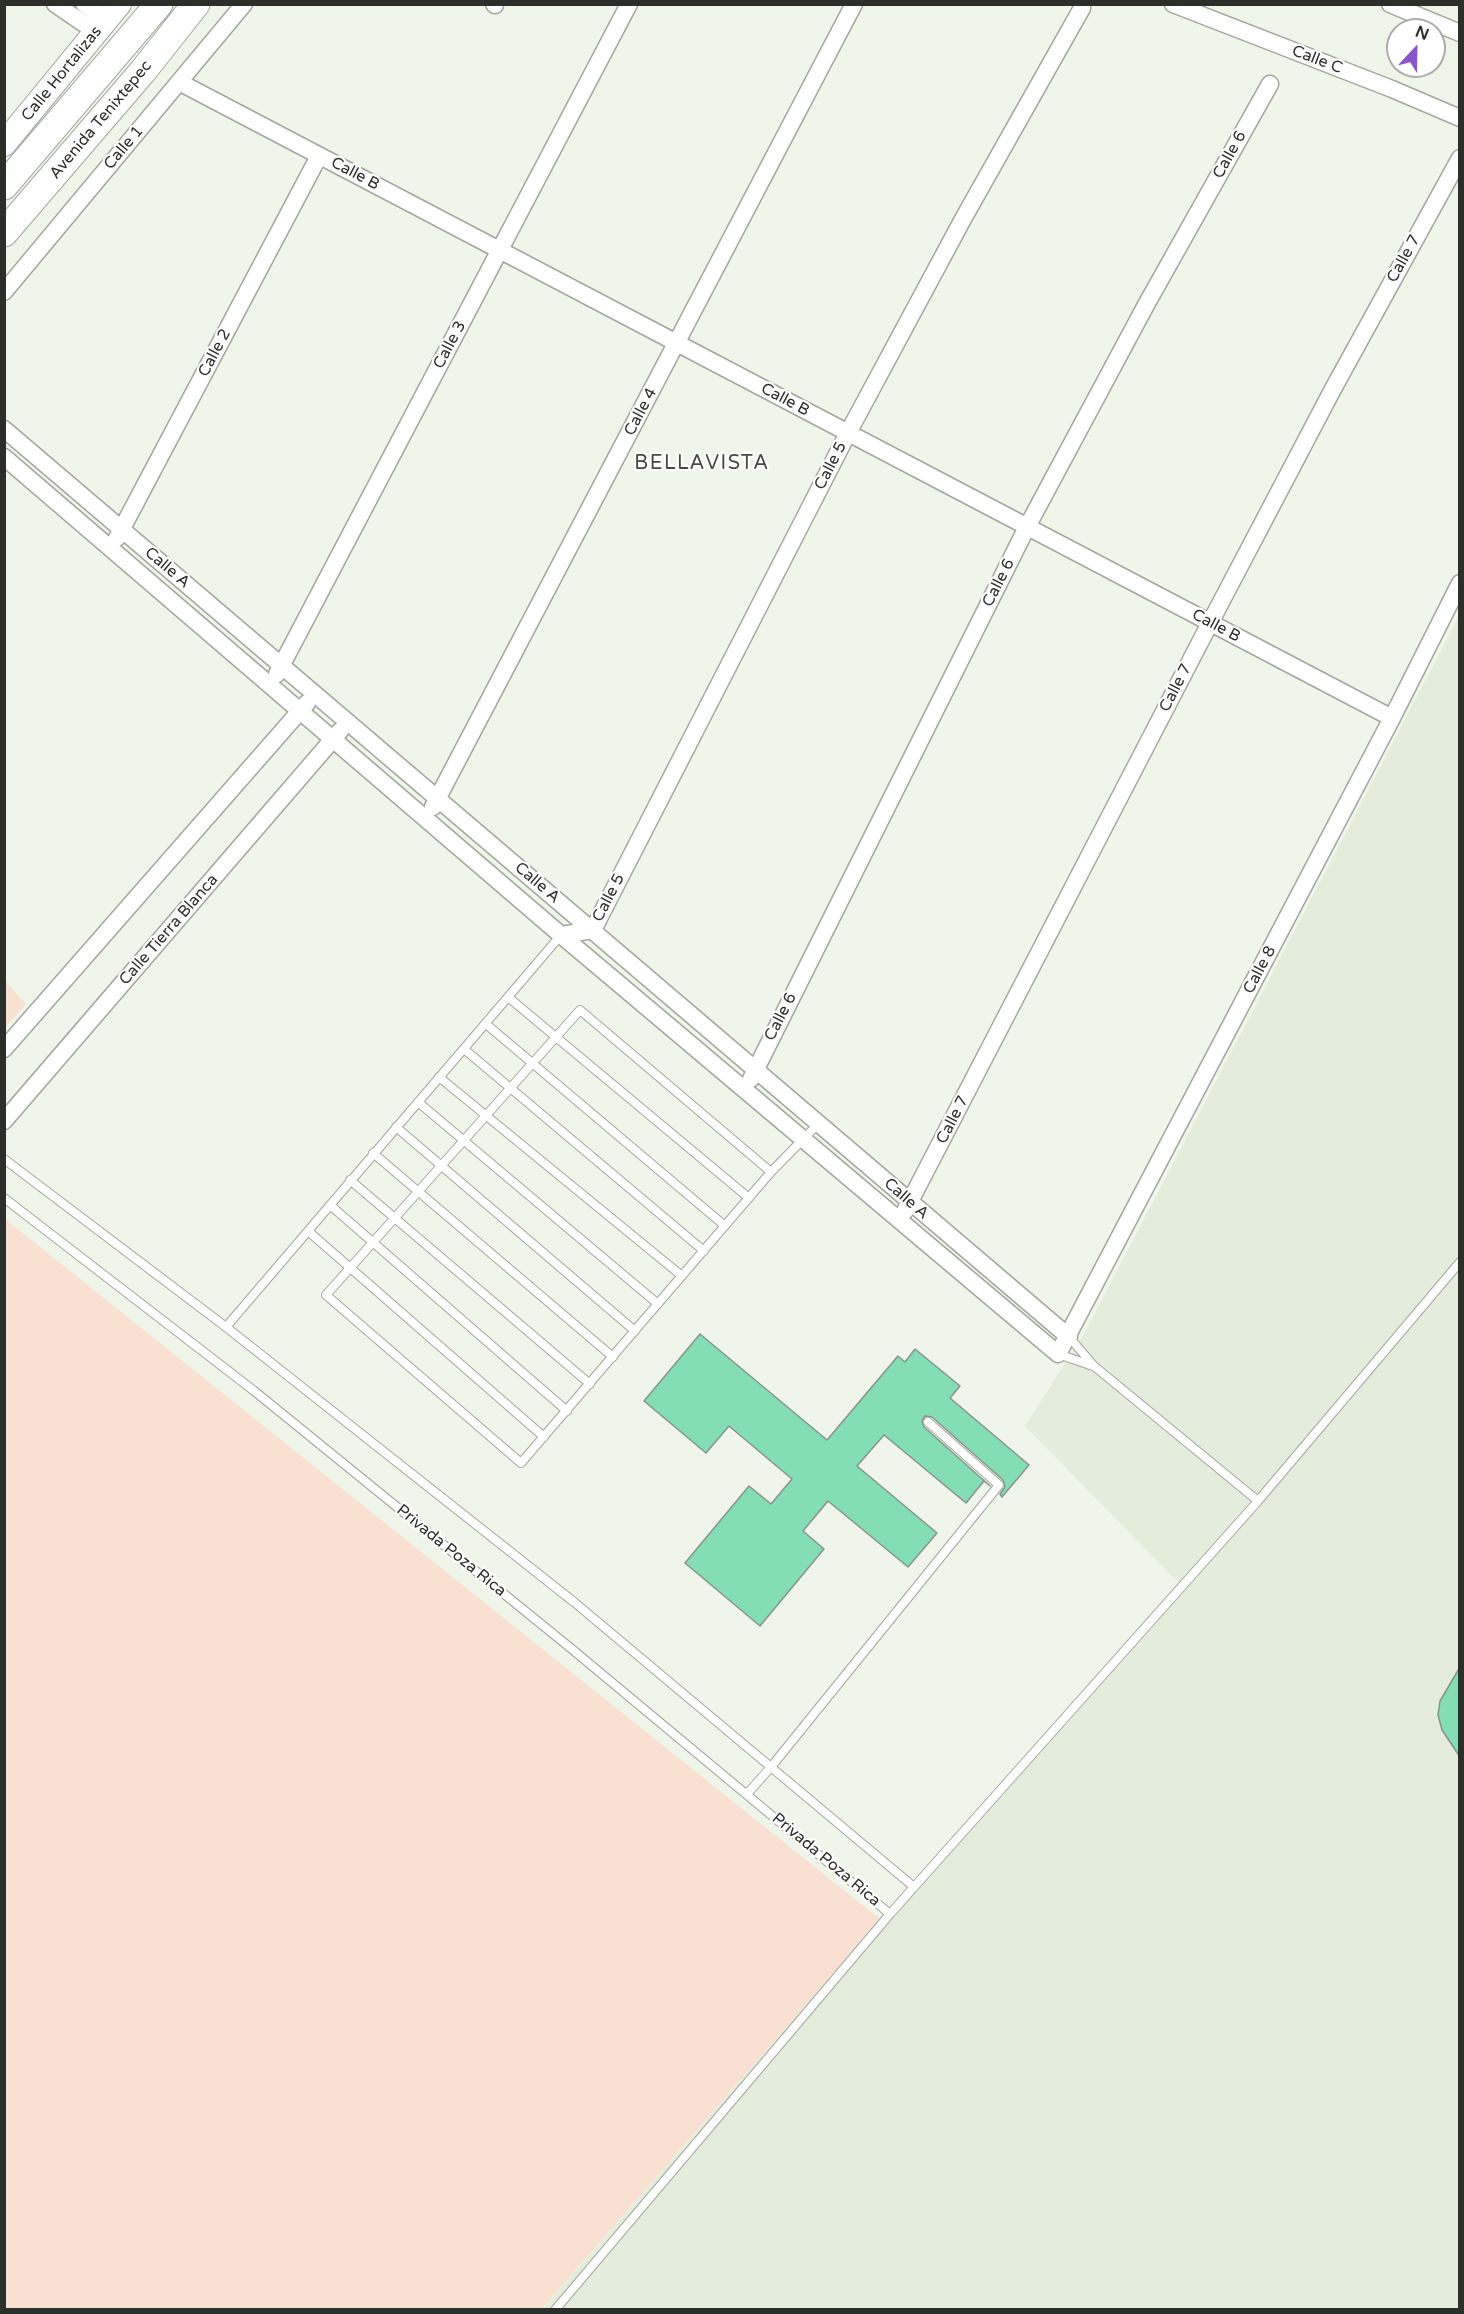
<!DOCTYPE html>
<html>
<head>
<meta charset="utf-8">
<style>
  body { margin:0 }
  #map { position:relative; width:1464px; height:2314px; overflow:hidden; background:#f0f5ea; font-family:"Varela Round",sans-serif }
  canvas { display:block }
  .frame { position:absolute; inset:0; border:6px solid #2c2e2a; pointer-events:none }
  .north { position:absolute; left:1386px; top:18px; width:60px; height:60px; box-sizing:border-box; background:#fff; border:2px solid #ababaa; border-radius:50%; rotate:22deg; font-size:16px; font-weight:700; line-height:24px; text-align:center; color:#2c2e2a }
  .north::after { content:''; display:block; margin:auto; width:21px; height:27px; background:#8a54cc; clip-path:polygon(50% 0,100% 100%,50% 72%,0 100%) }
</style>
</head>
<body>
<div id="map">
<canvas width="1464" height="2314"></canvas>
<div class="frame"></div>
<div class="north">N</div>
</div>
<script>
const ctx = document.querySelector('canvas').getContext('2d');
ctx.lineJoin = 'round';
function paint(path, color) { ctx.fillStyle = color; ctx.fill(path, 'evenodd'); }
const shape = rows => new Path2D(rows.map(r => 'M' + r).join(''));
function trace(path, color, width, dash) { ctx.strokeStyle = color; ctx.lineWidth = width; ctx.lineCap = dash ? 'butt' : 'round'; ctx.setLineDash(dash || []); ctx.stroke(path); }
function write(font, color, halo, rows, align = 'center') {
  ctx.font = font + ' "Varela Round",sans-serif'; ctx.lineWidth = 4.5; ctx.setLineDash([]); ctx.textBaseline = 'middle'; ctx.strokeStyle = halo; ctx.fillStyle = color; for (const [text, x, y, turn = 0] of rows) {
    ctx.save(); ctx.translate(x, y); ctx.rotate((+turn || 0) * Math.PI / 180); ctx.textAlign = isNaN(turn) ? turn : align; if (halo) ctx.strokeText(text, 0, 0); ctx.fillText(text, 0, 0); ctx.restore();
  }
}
paint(shape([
  [1459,616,1459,2309,542,2310,880,1919,1178,1582,1025,1426,1084,1334]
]), '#e4eddb');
paint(shape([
  [5,981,26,1004,5,1028,4,1028],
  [4,1218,880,1919,542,2309,5,2309]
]), '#f8e1d0');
const building = shape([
  [700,1334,827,1440,898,1356,905,1362,915,1349,960,1386,950,1398,1029,1465,1002,1497,1000,1494,1005,1487,1003,1480,932,1417,925,1416,922,1421,924,1427,990,1486,984,1481,966,1503,884,1435,857,1466,937,1533,908,1567,828,1501,803,1531,824,1549,760,1626,685,1563,749,1486,771,1504,792,1479,729,1426,706,1453,644,1401,700,1334],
  [1460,1667,1460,1757,1442,1730,1438,1715,1440,1701,1460,1667]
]);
paint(building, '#83deb4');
trace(building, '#88938d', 1.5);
const lane = shape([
  [508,997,749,1198],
  [486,1024,725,1226],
  [464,1049,704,1251],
  [439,1077,682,1276],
  [418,1102,658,1304],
  [396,1127,635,1331],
  [373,1153,613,1357],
  [4,1159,226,1327,574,1602,914,1887],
  [771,1172,580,1010,326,1295,521,1463,771,1172,818,1124],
  [350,1180,590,1384],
  [4,1198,253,1390,573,1650,890,1914],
  [330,1205,567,1411],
  [308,1231,544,1437],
  [226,1327,561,935],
  [1069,1337,1094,1366,1258,1501],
  [1058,1354,1093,1366],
  [747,1794,771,1767,999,1485,928,1422],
  [555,2310,890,1914,1258,1501,1460,1262]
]);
const street = shape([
  [55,4,96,32],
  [84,4,106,20],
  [494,4,495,5],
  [1173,4,1392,89,1460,118],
  [1390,4,1460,33],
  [179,82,1392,718],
  [4,292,244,4],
  [4,429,1069,1337],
  [4,457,561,935,1058,1354,1392,718,1460,583],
  [117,538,319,156],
  [277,674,629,4],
  [433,807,854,4],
  [561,935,593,930,848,433,963,219,1082,8],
  [4,1049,307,703],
  [751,1079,1027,527,1146,305,1270,84],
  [4,1121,340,731],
  [905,1211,1210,623,1333,389,1460,158]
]);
const secondary = shape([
  [4,144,119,4]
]);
const primary = shape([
  [4,186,159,4],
  [4,233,143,71,196,4]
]);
trace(lane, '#a2a79d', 10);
trace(street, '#a2a79d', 19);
trace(secondary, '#a2a79d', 26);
trace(primary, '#a2a79d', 29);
trace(lane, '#fff', 8);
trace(street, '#fff', 16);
trace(secondary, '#fff', 24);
trace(primary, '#fff', 27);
write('16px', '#2c2e2a', '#fff', [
  ["Calle C",1317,60,21],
  ["Calle Hortalizas",62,74,-51],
  ["Avenida Tenixtepec",101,120,-50],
  ["Calle 1",124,148,-50],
  ["Calle 6",1230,155,-61],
  ["Calle B",355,174,28],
  ["Calle 7",1404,259,-61],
  ["Calle 3",450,345,-62],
  ["Calle 2",215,353,-62],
  ["Calle B",785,400,28],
  ["Calle 4",641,412,-62],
  ["Calle 5",831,466,-63],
  ["Calle A",167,568,40],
  ["Calle 6",999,583,-63],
  ["Calle B",1216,626,28],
  ["Calle 7",1176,688,-63],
  ["Calle A",537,883,40],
  ["Calle 5",609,898,-63],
  ["Calle Tierra Blanca",169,930,-49],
  ["Calle 8",1260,970,-62],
  ["Calle 6",781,1017,-63],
  ["Calle 7",953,1120,-63],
  ["Calle A",906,1199,41],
  ["Privada Poza Rica",451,1551,39],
  ["Privada Poza Rica",826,1860,40]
]);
ctx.letterSpacing = '1.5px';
write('20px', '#454a41', '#fff', [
  ["BELLAVISTA",702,464]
]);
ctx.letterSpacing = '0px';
</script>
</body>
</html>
